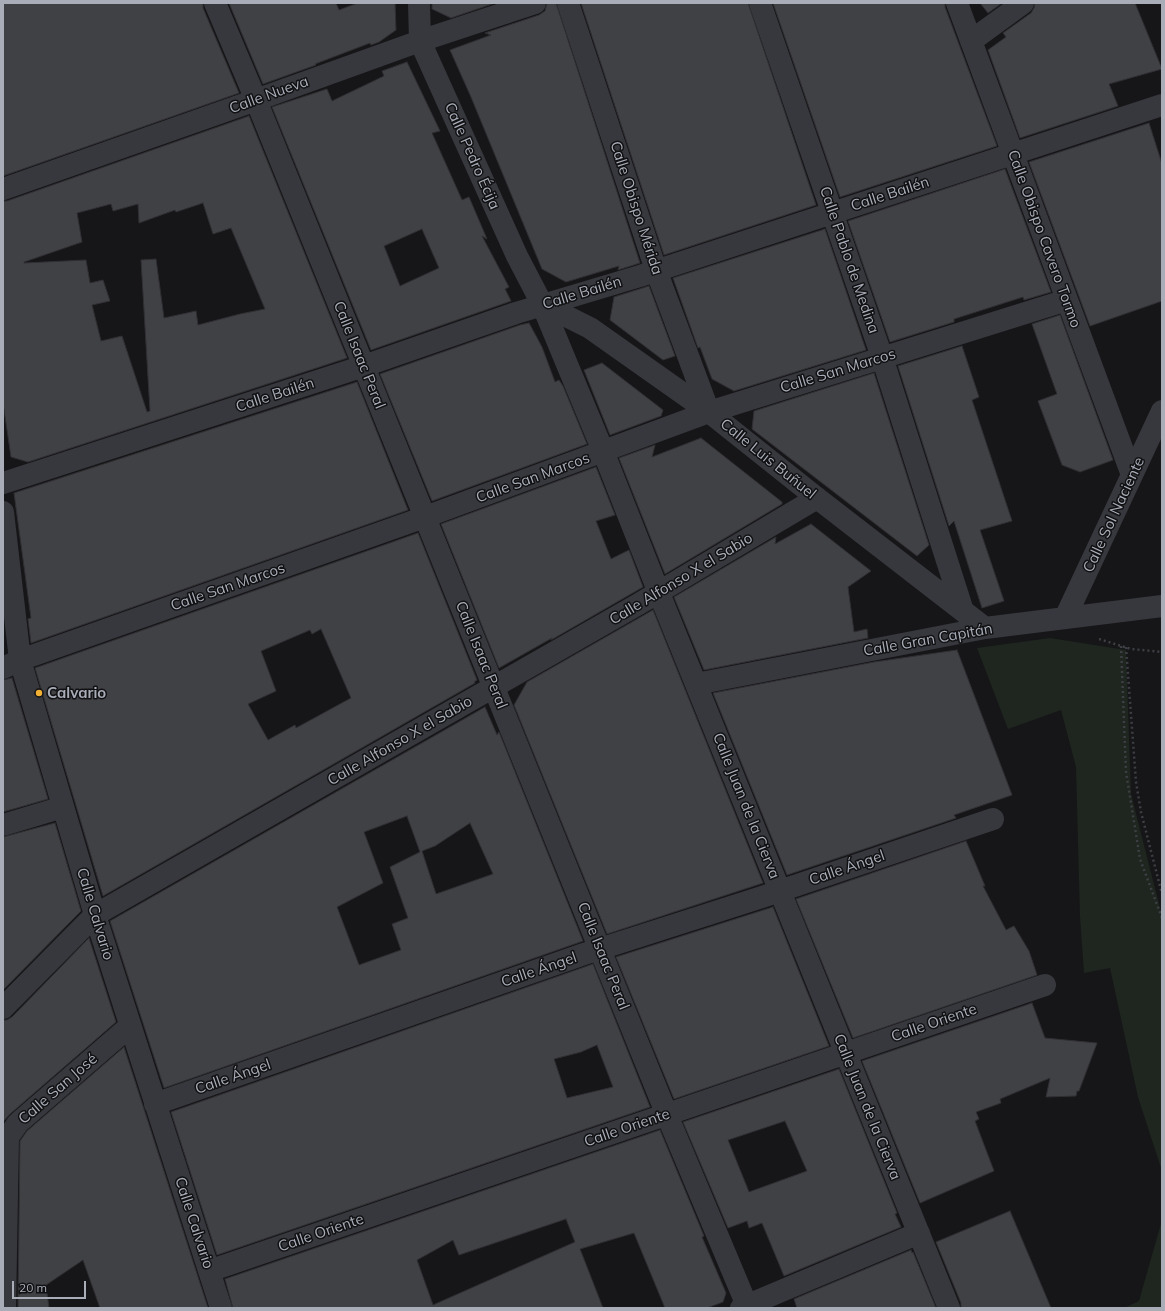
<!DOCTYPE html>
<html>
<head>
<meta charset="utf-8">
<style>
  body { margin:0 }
  #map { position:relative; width:1165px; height:1311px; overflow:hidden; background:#161618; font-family:Mulish,sans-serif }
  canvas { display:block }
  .frame { position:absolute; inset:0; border:4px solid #a8adb8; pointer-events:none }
  .scale { position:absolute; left:12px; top:1281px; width:74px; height:18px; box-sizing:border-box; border:2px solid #a8adb8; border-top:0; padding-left:5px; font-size:12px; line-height:14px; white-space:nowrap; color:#a8adb8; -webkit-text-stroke:3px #111113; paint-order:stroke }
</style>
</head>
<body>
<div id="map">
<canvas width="1165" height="1311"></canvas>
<div class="frame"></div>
<div class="scale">20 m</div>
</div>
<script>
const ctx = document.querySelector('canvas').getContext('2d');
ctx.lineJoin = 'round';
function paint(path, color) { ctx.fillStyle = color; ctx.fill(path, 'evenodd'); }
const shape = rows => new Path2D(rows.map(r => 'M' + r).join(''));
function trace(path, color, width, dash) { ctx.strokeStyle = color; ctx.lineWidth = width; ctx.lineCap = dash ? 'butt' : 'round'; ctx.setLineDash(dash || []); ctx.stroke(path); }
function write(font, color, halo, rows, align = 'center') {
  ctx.font = font + ' Mulish,sans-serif'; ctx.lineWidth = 3; ctx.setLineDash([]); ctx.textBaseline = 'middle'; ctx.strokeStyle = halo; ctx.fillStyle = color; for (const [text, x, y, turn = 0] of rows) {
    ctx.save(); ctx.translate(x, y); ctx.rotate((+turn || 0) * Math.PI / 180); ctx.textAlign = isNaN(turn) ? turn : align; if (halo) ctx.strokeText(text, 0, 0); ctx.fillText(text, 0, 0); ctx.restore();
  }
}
paint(shape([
  [1050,638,1126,650,1131,794,1162,916,1162,1171,1138,1097,1110,968,1084,973,1080,917,1076,767,1061,710,1008,729,977,648],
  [1162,1220,1162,1308,1124,1308,1139,1301]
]), '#1e261f');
const building = shape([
  [3,3,203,3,203,8,239,93,3,176,3,3],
  [229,3,336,3,339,10,358,3,395,3,396,30,379,42,371,45,370,43,315,64,316,65,263,84,229,3],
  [432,3,495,3,451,18,432,9,432,3],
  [547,3,556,3,640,263,618,270,619,266,566,282,542,269,471,97,450,50,491,35,485,33,539,15,545,11,547,3],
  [581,3,748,3,816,205,664,255,581,3],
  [773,3,945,3,945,7,997,146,840,197,773,3],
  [980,3,1002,3,988,13,980,3],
  [1035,3,1135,3,1162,69,1109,84,1118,106,1020,138,988,50,1006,37,1003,33,1031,13,1034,8,1035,3],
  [407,62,440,131,432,133,462,200,469,197,487,239,482,236,509,287,505,289,511,301,371,350,272,107,327,89,332,101,384,76,382,71,407,62],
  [422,229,439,268,400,286,384,246,422,229],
  [249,116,347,358,28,462,11,457,3,403,3,201,7,201,249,116],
  [203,203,213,234,231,228,265,309,240,314,198,325,196,311,164,318,156,259,141,260,150,411,147,412,122,336,101,341,92,305,110,301,103,280,90,283,86,260,24,263,24,262,82,242,77,213,111,204,113,211,138,204,139,223,175,210,176,212,203,203],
  [1149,123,1162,164,1162,301,1090,326,1029,162,1149,123],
  [1005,169,1051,292,1024,300,1023,297,954,319,954,322,890,342,848,221,1005,169],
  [825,229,866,350,734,391,712,379,700,347,698,348,673,278,825,229],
  [649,286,675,356,663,360,610,320,614,297,649,286],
  [1060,315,1113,460,1080,472,1062,465,1038,401,1057,394,1032,324,1060,315],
  [529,323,542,347,555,382,559,380,563,386,587,444,432,501,380,374,520,325,529,323],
  [962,346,979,397,972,400,1012,521,980,530,1004,601,982,608,954,521,949,526,898,366,962,346],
  [602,363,663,410,661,416,610,435,584,370,602,363],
  [874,373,929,545,917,556,752,429,754,411,874,373],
  [357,382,408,510,31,643,28,619,31,618,14,493,357,382],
  [701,438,782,502,782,504,665,574,619,458,655,445,652,457,701,438],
  [596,467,615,515,596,521,611,559,629,550,643,587,551,640,552,638,499,668,441,524,596,467],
  [811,524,871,571,848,587,854,632,867,629,868,638,704,670,674,597,776,537,775,544,811,524],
  [418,533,477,680,474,682,475,683,103,896,35,668,418,533],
  [321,629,351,698,296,728,295,725,268,740,248,704,276,691,261,651,310,630,312,634,321,629],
  [653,610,763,883,607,934,514,705,527,682,653,610],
  [957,650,1012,795,954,815,956,818,787,875,713,693,874,662,957,650],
  [12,678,48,799,3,812,3,680,12,678],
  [485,707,497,735,499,732,583,941,164,1088,110,921,485,707],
  [407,816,420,852,390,867,408,918,392,924,401,950,359,965,337,907,383,883,364,832,407,816],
  [470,823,493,874,436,894,422,851,435,846,470,823],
  [55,823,81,911,3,990,3,837,55,823],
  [966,841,985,886,983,886,1006,930,1014,926,1029,951,1037,975,853,1038,796,899,966,841],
  [773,907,829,1046,674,1099,616,957,773,907],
  [89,938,116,1022,10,1114,3,1122,3,1020,7,1020,12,1017,89,938],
  [593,964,650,1107,217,1255,171,1112,593,964],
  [597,1045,613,1087,567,1098,554,1059,581,1052,597,1045],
  [1032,1003,1045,1038,1097,1043,1079,1091,1077,1091,1076,1096,1046,1097,1050,1078,1000,1099,1001,1103,976,1112,979,1119,975,1121,994,1171,920,1203,862,1061,1032,1003],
  [124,1047,208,1308,100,1308,83,1260,46,1285,49,1308,18,1308,20,1141,27,1131,124,1047],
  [839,1069,897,1213,895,1214,901,1227,784,1276,762,1223,749,1228,747,1221,728,1228,683,1122,839,1069],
  [785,1121,807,1171,749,1192,728,1140,785,1121],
  [660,1130,704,1236,702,1237,726,1293,723,1302,707,1308,665,1308,634,1233,580,1249,603,1308,233,1308,225,1279,660,1130],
  [566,1219,575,1242,433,1305,417,1260,453,1240,459,1255,566,1219],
  [1010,1211,1051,1308,961,1308,961,1303,936,1242,1010,1211],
  [911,1250,912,1253,913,1252,936,1308,797,1308,794,1299,911,1250]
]);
paint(building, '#404145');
trace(building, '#303034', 1);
trace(shape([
  [1099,639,1131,649,1162,652],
  [1121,646,1126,772,1140,859,1162,918],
  [1126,647,1136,782,1141,812,1162,894]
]), '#3d3f44', 2.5, [2, 3]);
trace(shape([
  [215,3,256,100,667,1115,748,1308],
  [419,3,420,41,517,256,542,304,603,451,659,593,949,1308],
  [568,3,656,270,709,412],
  [760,3,882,357,963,611],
  [957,3,1132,475],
  [971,41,1023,3],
  [3,189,256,100,420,41,535,3],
  [542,304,590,328,709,412,817,498,985,628],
  [3,483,364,366,516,313,640,276,1162,105],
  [3,512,20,660,95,915,221,1308],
  [1065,618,1162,411],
  [3,668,20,660,425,517,709,412,1067,300],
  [696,684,985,628,1162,606],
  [3,825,63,807],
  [3,1008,95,915,637,605,817,498],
  [155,1104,584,954,762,897,993,819],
  [209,1271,1045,985],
  [5,1308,8,1137,18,1123,130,1026],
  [741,1308,919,1233]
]), '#37383d', 22);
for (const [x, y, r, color] of [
  [39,693,4,"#f2b134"]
]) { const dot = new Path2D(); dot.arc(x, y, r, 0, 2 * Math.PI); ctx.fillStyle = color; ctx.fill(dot); trace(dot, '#111113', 1.5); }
write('15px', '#a8adb8', '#111113', [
  ["Calle Nueva",269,95,-20],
  ["Calle Pedro Écija",472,156,66],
  ["Calle Bailén",890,194,-18],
  ["Calle Obispo Mérida",636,208,72],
  ["Calle Obispo Cavero Tormo",1044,239,70],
  ["Calle Pablo de Medina",849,260,71],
  ["Calle Bailén",582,293,-17],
  ["Calle Isaac Peral",359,355,68],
  ["Calle San Marcos",838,371,-17],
  ["Calle Bailén",275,395,-18],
  ["Calle Luis Buñuel",768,459,39],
  ["Calle San Marcos",533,478,-20],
  ["Calle Sol Naciente",1114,515,-65],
  ["Calle Alfonso X el Sabio",681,579,-31],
  ["Calle San Marcos",228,587,-19],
  ["Calle Gran Capitán",928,640,-10],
  ["Calle Isaac Peral",481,655,68],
  ["Calle Alfonso X el Sabio",400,741,-30],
  ["Calle Juan de la Cierva",746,806,68],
  ["Calle Ángel",847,868,-19],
  ["Calle Calvario",95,914,73],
  ["Calle Isaac Peral",603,956,68],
  ["Calle Ángel",539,970,-19],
  ["Calle Oriente",934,1023,-19],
  ["Calle Ángel",233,1077,-19],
  ["Calle San José",58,1089,-41],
  ["Calle Juan de la Cierva",867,1107,68],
  ["Calle Oriente",627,1128,-19],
  ["Calle Calvario",194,1223,72],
  ["Calle Oriente",321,1233,-19]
]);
write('bold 15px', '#a8adb8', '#111113', [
  ["Calvario",47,693]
], 'left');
</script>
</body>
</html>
